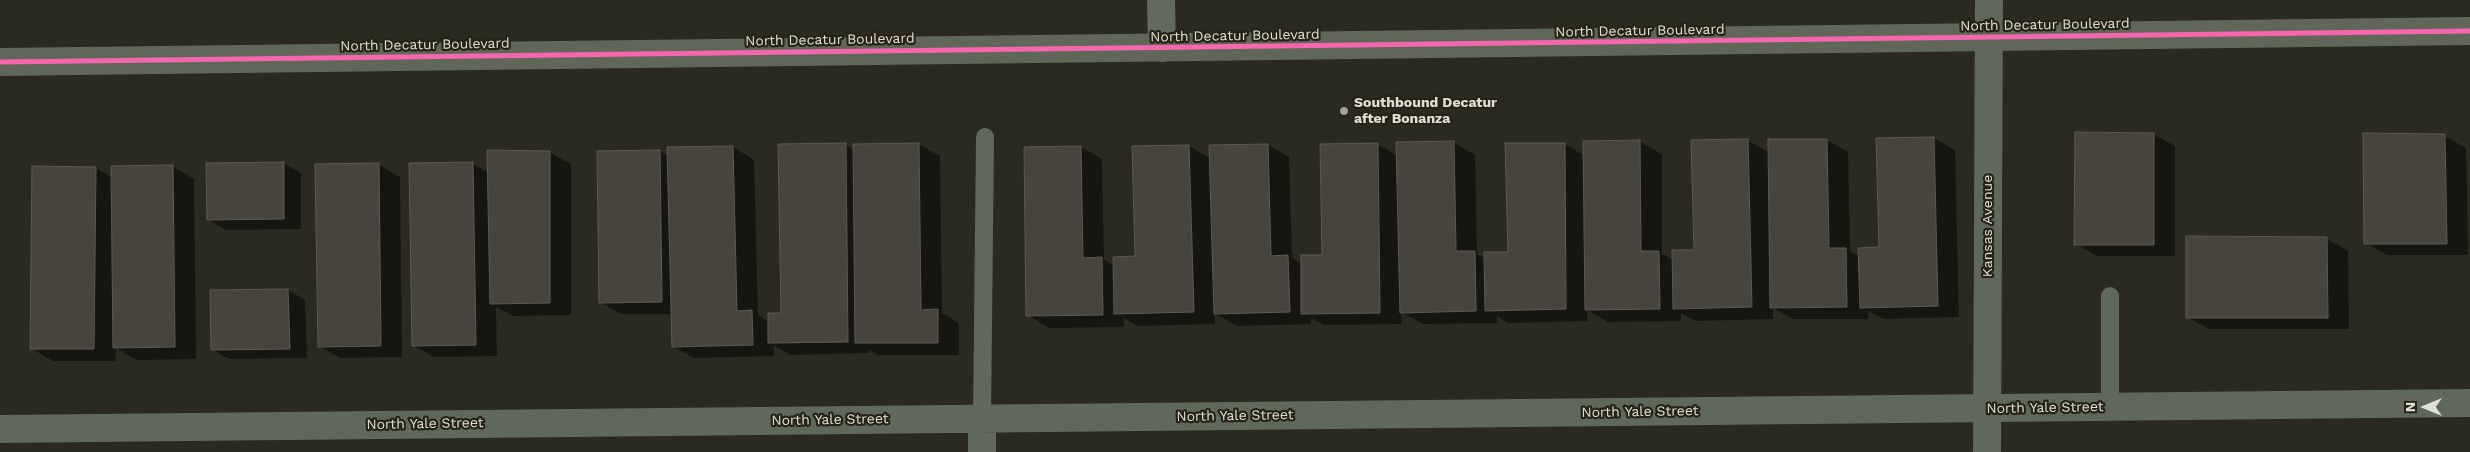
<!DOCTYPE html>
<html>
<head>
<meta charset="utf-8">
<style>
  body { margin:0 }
  #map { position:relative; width:2470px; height:452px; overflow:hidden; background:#2a2a21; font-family:"Work Sans",sans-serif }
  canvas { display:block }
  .north { position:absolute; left:2400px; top:382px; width:50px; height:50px; -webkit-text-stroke:4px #252414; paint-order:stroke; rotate:270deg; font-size:14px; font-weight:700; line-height:20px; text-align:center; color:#e0dfd5 }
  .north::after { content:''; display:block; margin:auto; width:18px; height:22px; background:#e0dfd5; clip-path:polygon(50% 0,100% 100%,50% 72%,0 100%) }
</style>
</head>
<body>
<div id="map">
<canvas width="2470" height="452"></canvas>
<div class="north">N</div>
</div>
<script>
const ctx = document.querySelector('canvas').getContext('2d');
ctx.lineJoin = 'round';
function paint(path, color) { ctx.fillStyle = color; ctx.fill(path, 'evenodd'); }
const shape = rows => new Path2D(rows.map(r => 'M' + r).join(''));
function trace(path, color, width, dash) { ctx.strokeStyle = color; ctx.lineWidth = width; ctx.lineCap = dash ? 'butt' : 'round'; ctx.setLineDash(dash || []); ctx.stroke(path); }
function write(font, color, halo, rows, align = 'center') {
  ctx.font = font + ' "Work Sans",sans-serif'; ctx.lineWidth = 4.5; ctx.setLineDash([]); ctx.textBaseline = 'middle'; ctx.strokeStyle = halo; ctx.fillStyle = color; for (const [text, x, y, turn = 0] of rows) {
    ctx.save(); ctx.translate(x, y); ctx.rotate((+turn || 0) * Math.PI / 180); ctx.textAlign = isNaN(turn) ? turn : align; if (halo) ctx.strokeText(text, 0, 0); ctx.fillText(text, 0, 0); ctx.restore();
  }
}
paint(shape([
  [2153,134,2175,146,2175,256,2097,256,2076,244],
  [2444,136,2466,148,2468,255,2387,255,2365,243],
  [1934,138,1955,150,1959,317,1883,319,1868,311,1868,319,1793,319,1773,308,1773,319,1696,321,1681,313,1681,321,1608,322,1587,310,1587,321,1508,323,1497,316,1497,323,1423,324,1401,312,1402,324,1324,325,1311,318,1311,324,1237,326,1214,313,1215,324,1137,326,1124,318,1124,327,1049,328,1028,315,1081,147,1102,159,1104,259,1114,266,1136,257,1189,146,1211,159,1268,145,1289,157,1292,258,1302,264,1324,256,1377,144,1398,156,1453,142,1475,155,1477,254,1485,258,1509,253,1564,144,1584,155,1584,142,1640,142,1662,154,1662,254,1673,260,1695,251,1748,141,1770,153,1827,140,1848,152,1850,251,1860,257,1881,249],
  [845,144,854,150,918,144,940,156,942,313,959,323,959,355,878,355,869,350,869,353,790,355,774,345,774,356,694,358,673,346,672,314,621,314,600,302,660,151,668,156,733,147,754,160,758,315,769,322,782,314],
  [549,152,571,164,571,315,513,316,496,307,497,356,434,357,413,345,473,164,489,173],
  [283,163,301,173,301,229,226,230,209,220],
  [378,164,400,177,402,357,340,358,319,346],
  [172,166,194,179,196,359,136,360,116,348,115,361,53,361,31,348,96,168,113,178],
  [2326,238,2348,251,2349,329,2209,329,2187,317],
  [288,290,305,300,307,358,229,359,212,349]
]), '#0007');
const building = shape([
  [2075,132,2154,133,2154,245,2074,245,2075,132],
  [2363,133,2445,134,2447,244,2364,244,2363,133],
  [1934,137,1938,306,1860,308,1858,248,1879,247,1876,138,1934,137],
  [1748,139,1752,307,1673,309,1672,250,1694,250,1691,140,1748,139],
  [1768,139,1827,139,1829,248,1846,248,1847,307,1770,308,1768,139],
  [1640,140,1641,251,1659,251,1660,309,1585,310,1583,141,1640,140],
  [1454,141,1456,251,1475,251,1476,311,1400,313,1396,142,1454,141],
  [846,143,848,342,768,343,768,313,781,313,778,144,846,143],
  [919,143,921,310,938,309,938,343,855,343,853,144,919,143],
  [1378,143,1380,313,1301,314,1301,255,1322,255,1320,144,1378,143],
  [1505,143,1565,143,1566,309,1485,311,1484,252,1508,252,1505,143],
  [1268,144,1271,256,1288,255,1290,312,1214,314,1209,145,1268,144],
  [1189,145,1194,312,1114,314,1113,257,1135,256,1132,146,1189,145],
  [733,146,737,311,752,310,753,345,672,347,667,147,733,146],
  [1081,146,1083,258,1102,257,1103,315,1026,316,1024,147,1081,146],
  [487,150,550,151,550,303,490,304,487,150],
  [660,150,662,302,599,303,597,151,660,150],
  [284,162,284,219,207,220,206,163,284,162],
  [473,162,476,345,412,346,409,163,473,162],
  [379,163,381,346,318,347,315,164,379,163],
  [173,165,175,347,113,348,111,166,173,165],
  [32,166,96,167,94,349,30,349,32,166],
  [2186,236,2327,237,2328,318,2186,318,2186,236],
  [288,289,290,349,211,350,210,290,288,289]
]);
paint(building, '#46443d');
trace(building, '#5d5a53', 1);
trace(shape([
  [2110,296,2110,407],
  [982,419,985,137]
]), '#60685c', 18);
trace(shape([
  [0,429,2470,403],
  [982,452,982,419],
  [1987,452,1989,0]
]), '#60685c', 28);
trace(shape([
  [1161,0,1162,48]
]), '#616a5c', 28);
trace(shape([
  [0,62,2470,31]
]), '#606759', 28);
trace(shape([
  [0,62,2470,31]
]), '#f766af', 5);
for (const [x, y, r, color] of [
  [1344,111,5,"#a0a096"]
]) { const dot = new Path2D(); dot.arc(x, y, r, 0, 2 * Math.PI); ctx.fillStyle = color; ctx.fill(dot); trace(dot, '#252414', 2); }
write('14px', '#e0dfd5', '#252414', [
  ["North Decatur Boulevard",2045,25,-1],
  ["North Decatur Boulevard",1640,31,-1],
  ["North Decatur Boulevard",1235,36,-1],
  ["North Decatur Boulevard",830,40,-1],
  ["North Decatur Boulevard",425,45,-1],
  ["Kansas Avenue",1988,226,-90],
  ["North Yale Street",2045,408,-1],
  ["North Yale Street",1640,412,-1],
  ["North Yale Street",1235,416,-1],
  ["North Yale Street",830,420,-1],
  ["North Yale Street",425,424,-1]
]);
write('bold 14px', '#e0dfd5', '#252414', [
  ["Southbound Decatur",1354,103],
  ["after Bonanza",1354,119]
], 'left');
</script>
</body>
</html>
